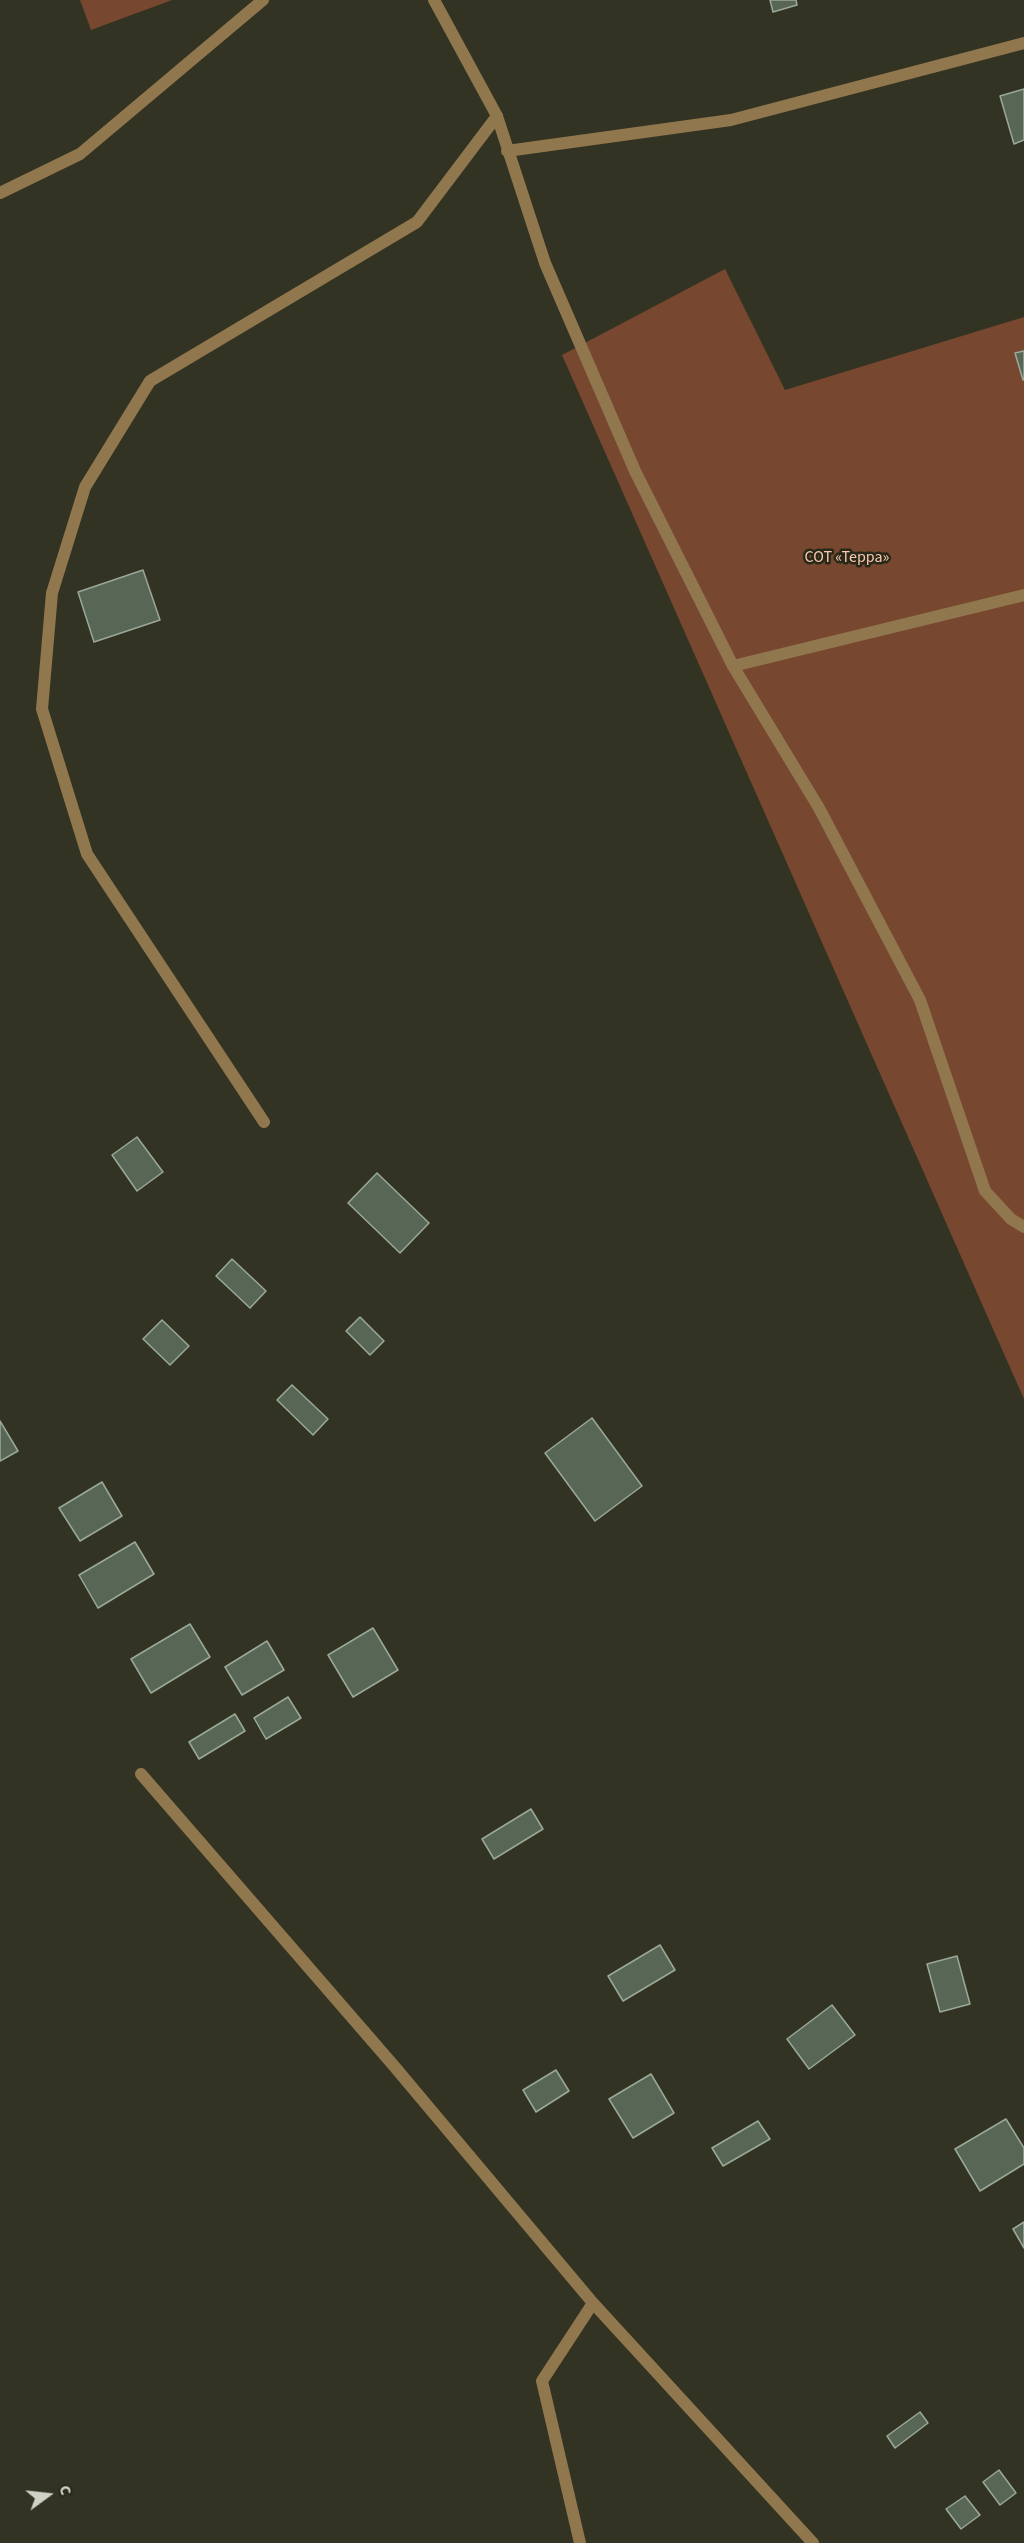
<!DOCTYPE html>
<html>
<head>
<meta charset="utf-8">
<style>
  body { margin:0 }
  #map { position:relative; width:1024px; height:2543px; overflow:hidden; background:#323322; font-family:"Source Sans 3",sans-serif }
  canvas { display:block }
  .north { position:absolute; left:18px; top:2465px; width:60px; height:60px; -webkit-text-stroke:4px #282918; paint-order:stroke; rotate:75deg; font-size:16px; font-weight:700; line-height:24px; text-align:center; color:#d1d2c7 }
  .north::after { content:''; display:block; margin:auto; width:21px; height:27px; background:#d1d2c7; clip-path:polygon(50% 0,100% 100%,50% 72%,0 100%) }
</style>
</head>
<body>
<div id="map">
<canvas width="1024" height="2543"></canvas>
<div class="north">С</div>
</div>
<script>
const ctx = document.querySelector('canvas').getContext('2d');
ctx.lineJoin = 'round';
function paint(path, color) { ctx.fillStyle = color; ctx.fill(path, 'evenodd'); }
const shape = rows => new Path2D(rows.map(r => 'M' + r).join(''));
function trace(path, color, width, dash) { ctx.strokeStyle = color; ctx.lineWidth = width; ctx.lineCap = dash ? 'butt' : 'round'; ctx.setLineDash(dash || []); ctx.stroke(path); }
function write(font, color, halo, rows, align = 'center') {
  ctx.font = font + ' "Source Sans 3",sans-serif'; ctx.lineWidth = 5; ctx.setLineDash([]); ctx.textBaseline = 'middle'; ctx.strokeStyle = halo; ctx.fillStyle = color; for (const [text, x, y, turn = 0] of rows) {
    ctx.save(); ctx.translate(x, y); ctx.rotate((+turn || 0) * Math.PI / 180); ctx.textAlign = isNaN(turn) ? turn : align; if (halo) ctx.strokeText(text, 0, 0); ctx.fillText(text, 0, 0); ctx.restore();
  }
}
paint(shape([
  [80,0,172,0,91,30],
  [725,269,785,390,1024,317,1024,1399,562,355]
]), '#77472f');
const building = shape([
  [770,0,796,0,797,5,773,12,770,0],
  [1024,89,1024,140,1014,144,1000,96,1024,89],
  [1024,351,1024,380,1023,380,1015,353,1024,351],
  [143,570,160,620,94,642,78,592,143,570],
  [137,1137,163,1172,137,1191,112,1155,137,1137],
  [377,1173,429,1223,400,1253,348,1203,377,1173],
  [232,1259,266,1291,250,1308,216,1276,232,1259],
  [360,1317,384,1341,370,1355,346,1331,360,1317],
  [162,1320,189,1346,170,1365,143,1339,162,1320],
  [292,1385,328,1419,313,1435,277,1400,292,1385],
  [592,1418,642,1486,595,1521,545,1453,592,1418],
  [0,1421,18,1451,0,1461,0,1421],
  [102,1482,122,1516,80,1541,59,1508,102,1482],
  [135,1542,154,1574,98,1608,79,1575,135,1542],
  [190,1624,210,1657,151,1693,131,1659,190,1624],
  [373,1628,398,1670,353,1697,328,1655,373,1628],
  [267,1641,284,1670,242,1695,225,1667,267,1641],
  [288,1697,301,1718,266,1739,254,1718,288,1697],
  [235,1714,245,1731,199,1759,189,1742,235,1714],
  [531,1809,543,1829,494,1859,482,1839,531,1809],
  [660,1945,675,1970,623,2001,608,1976,660,1945],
  [957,1956,970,2004,940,2012,927,1964,957,1956],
  [832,2005,855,2035,809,2069,787,2039,832,2005],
  [556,2070,569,2091,536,2112,523,2090,556,2070],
  [651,2074,674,2113,633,2138,609,2099,651,2074],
  [1006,2119,1024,2148,1024,2164,980,2191,955,2149,1006,2119],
  [758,2121,770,2139,723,2166,712,2148,758,2121],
  [1024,2222,1024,2248,1013,2229,1024,2222],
  [920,2412,928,2423,895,2448,887,2436,920,2412],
  [999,2470,1016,2493,1000,2505,983,2482,999,2470],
  [965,2496,980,2515,961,2529,946,2509,965,2496]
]);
paint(building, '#586656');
trace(building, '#9aa999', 1.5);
trace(shape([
  [0,193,80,154,263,0],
  [264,1122,87,854,42,709,52,593,85,487,150,381,417,222,497,116]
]), '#91774e', 12);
trace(shape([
  [434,0,497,116,545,263,635,471,733,666,819,808,920,1000,985,1191,1011,1219,1024,1227],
  [507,151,731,120,1024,43],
  [733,666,1024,595],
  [141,1774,394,2066,593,2303,813,2543],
  [580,2543,542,2381,593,2303]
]), '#91774e', 12);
write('16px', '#fdc8af', '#282918', [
  ["СОТ «Терра»",847,558]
]);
</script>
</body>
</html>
